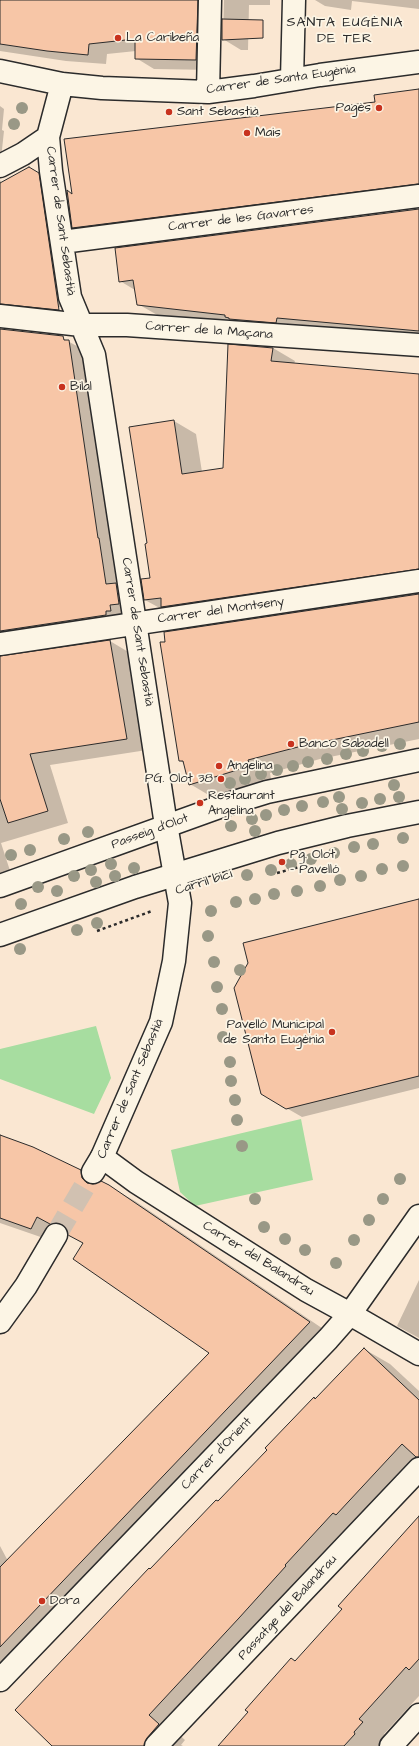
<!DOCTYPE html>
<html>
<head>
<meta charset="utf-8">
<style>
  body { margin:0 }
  canvas { display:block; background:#fae7d2 }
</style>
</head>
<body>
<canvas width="419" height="1746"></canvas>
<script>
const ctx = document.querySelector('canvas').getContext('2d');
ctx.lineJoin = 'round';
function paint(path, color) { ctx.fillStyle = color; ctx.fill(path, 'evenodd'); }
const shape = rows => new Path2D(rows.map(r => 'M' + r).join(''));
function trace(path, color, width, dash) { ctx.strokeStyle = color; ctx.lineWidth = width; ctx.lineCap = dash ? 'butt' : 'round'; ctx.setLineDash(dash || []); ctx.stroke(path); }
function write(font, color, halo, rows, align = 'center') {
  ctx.font = font + ' "Architects Daughter",sans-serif'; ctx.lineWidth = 3.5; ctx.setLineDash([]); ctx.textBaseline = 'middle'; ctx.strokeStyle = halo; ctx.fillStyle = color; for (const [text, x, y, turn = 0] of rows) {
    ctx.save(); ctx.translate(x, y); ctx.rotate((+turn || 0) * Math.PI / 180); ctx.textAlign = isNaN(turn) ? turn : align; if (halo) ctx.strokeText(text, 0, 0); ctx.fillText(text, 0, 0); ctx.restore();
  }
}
paint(shape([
  [96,1026,111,1078,94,1114,0,1079,0,1049],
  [301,1119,313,1180,195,1206,180,1192,171,1150]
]), '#a7dda0');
paint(shape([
  [0,0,221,0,218,4,214,70,154,69,136,58,136,51,107,54,106,64,66,61,0,51],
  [224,0,270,0,270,5,249,5,248,50,241,50,223,39],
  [315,0,419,0,419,9,352,1,351,10,325,6],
  [419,91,419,198,94,240,73,227,74,196,376,102],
  [0,106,4,109,2,130,4,131,0,168],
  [29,168,52,181,80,309,0,301,0,180,2,183],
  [419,210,419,340,243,326,159,316,138,304,135,290,120,281],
  [0,334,64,339,84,350,139,615,8,651,7,657,110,641,130,653,147,750,50,765,68,823,1,843,15,886,0,893],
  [273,348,295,361,294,364,419,375,419,584,167,612,145,600,151,579,148,544,174,421,196,434,202,472,224,469],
  [419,595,419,739,320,759,270,773,271,779,212,797,190,784,184,763,180,761],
  [419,900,419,1088,302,1117,262,1094],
  [0,1136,81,1171,135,1201,335,1337,0,1687,0,1546,8,1561,211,1353,84,1242,64,1231,58,1243,0,1223],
  [419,1280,419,1338,397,1326],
  [364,1349,390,1364,419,1391,419,1468,174,1730,185,1740,181,1745,183,1746,54,1746,150,1570,218,1502],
  [419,1517,419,1696,384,1734,388,1738,380,1746,219,1746,343,1609]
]), '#0003');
const building = shape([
  [0,0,198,0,196,60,135,59,135,39,89,44,88,55,47,51,0,44,0,0],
  [222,19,263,20,263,38,222,40,222,19],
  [419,89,419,184,72,228,67,190,72,194,64,139,375,102,374,95,419,89],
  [29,167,39,173,59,310,0,304,0,183,29,167],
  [419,209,419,331,277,318,276,323,229,319,229,318,225,317,225,315,137,305,133,280,119,282,115,248,419,209],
  [0,329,63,336,64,340,69,340,98,538,99,538,106,584,116,583,119,604,110,605,111,611,106,611,106,615,0,631,0,329],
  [228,344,273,348,271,361,419,374,419,569,161,607,161,598,144,600,141,579,150,578,145,544,147,543,129,427,174,420,182,474,223,468,228,344],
  [419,594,419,722,298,747,248,760,250,766,189,785,183,761,179,761,160,642,165,642,164,632,419,594],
  [110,640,127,739,30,754,48,811,8,823,0,799,0,656,110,640],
  [419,899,419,1076,286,1109,261,1094,234,988,248,963,243,943,419,899],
  [0,1135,33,1147,81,1170,82,1178,87,1183,93,1184,101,1181,109,1185,310,1322,0,1647,0,1567,209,1353,73,1259,83,1243,68,1235,67,1229,63,1224,56,1223,50,1224,37,1217,31,1229,0,1218,0,1135],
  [364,1348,419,1400,419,1457,416,1457,402,1444,336,1515,333,1513,285,1565,286,1566,239,1618,149,1715,159,1724,147,1738,144,1746,52,1746,15,1710,149,1568,150,1569,216,1500,218,1501,267,1450,265,1448,314,1397,315,1399,364,1348],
  [419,1516,419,1659,409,1670,406,1667,359,1719,363,1722,354,1732,355,1734,344,1746,218,1746,248,1712,245,1710,291,1658,295,1661,342,1609,338,1606,419,1516]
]);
paint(building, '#f7c6a7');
trace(building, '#2b2b2b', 1);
trace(shape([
  [56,1235,93,1172]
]), '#d1c1b1', 22, [22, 11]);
const pedestrian = shape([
  [102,1157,136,1182,306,1290,350,1314]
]);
const minor = shape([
  [0,71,62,84,102,88,208,92,254,86,320,75,419,62],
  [292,79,294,0],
  [62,84,48,137,51,171,70,297,94,355,166,825,180,903,174,961,161,1022,102,1157,93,1172],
  [208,92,210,0],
  [0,166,23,154,48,137],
  [62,242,419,196],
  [0,316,81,325,127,325,419,345],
  [0,644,419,581],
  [350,1314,419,1354],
  [0,1322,26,1286,56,1235],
  [0,1680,328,1339,350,1314,419,1216],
  [156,1746,419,1469]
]);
const tertiary = shape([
  [391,1746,419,1715]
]);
const secondary = shape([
  [0,886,225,805,267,792,419,760],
  [0,935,135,887,278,843,347,826,419,812]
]);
trace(pedestrian, '#2b2b2b', 25);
trace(minor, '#2b2b2b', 25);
trace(tertiary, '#2b2b2b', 25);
trace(secondary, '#2b2b2b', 25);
trace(shape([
  [277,873,303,866],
  [97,931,152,911]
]), '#2b2b2b', 2.5, [3, 3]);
trace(pedestrian, '#fcf5e5', 22);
trace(minor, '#fcf5e5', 22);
trace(tertiary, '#fcf5e5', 22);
trace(secondary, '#fcf5e5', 22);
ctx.fillStyle = '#999886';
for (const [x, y] of [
  [22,108],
  [14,124],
  [400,744],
  [382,746],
  [363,751],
  [346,754],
  [327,759],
  [308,762],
  [293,766],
  [277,770],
  [261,774],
  [245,779],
  [230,783],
  [394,785],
  [339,797],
  [399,797],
  [380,799],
  [323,802],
  [362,803],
  [302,806],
  [342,809],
  [284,810],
  [266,815],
  [252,819],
  [231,826],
  [255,831],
  [88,832],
  [403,838],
  [64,839],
  [373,844],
  [354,847],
  [30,850],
  [334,853],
  [11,855],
  [311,859],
  [111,864],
  [291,864],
  [403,866],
  [134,868],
  [382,869],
  [91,870],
  [271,870],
  [247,875],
  [74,876],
  [115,876],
  [361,876],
  [340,880],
  [96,882],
  [320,886],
  [38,887],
  [57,891],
  [297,891],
  [274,894],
  [255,899],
  [236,902],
  [21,904],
  [211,911],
  [97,923],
  [77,930],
  [208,936],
  [20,949],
  [214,962],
  [240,970],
  [217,987],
  [222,1009],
  [223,1037],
  [230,1062],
  [231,1081],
  [235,1100],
  [237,1120],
  [242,1146],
  [400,1179],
  [255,1199],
  [383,1199],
  [369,1220],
  [264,1227],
  [285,1239],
  [354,1240],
  [305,1250],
  [336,1263]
]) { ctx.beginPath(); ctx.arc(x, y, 6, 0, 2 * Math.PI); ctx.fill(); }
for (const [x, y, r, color] of [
  [118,38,4,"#c8321e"],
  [379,108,4,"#c8321e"],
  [169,112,4,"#c8321e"],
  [247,133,4,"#c8321e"],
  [62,387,4,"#c8321e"],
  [291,744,4,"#c8321e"],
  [219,766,4,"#c8321e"],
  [221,779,4,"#c8321e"],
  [200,803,4,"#c8321e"],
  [282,862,4,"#c8321e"],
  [332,1032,4,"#c8321e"],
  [42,1601,4,"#c8321e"]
]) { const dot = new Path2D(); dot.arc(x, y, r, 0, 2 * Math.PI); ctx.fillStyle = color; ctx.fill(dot); trace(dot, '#fcf5e5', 1.5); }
write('13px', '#2b2b2b', '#fcf5e5', [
  ["La Caribeña",126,38],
  ["Pagès",371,108,"right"],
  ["Sant Sebastià",177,112],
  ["Mais",255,133],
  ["Bilal",70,387],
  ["Banco Sabadell",299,744],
  ["Angelina",227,766],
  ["PG. Olot 38",213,779,"right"],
  ["Restaurant",208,796],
  ["Angelina",208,811],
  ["Pg. Olot",290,855],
  ["- Pavelló",290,870],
  ["Pavelló Municipal",324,1025,"right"],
  ["de Santa Eugènia",324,1040,"right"],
  ["Dora",50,1601]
], 'left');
write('13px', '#2b2b2b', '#fcf5e5', [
  ["Carrer de Santa Eugènia",281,80,-8],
  ["Carrer de les Gavarres",241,219,-7],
  ["Carrer de Sant Sebastià",60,221,82],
  ["Carrer de la Maçana",209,331,4],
  ["Carrer del Montseny",221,611,-8],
  ["Carrer de Sant Sebastià",137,632,81],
  ["Passeig d'Olot",150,832,-20],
  ["Carril bici",204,883,-17],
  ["Carrer de Sant Sebastià",131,1089,-67],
  ["Carrer del Balandrau",258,1259,32],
  ["Carrer d'Orient",217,1454,-46],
  ["Passatge del Balandrau",288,1608,-47]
]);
ctx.letterSpacing = '1px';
write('14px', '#2b2b2b', '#fcf5e5', [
  ["SANTA EUGÈNIA",345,23],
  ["DE TER",345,39]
]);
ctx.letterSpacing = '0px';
</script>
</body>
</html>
